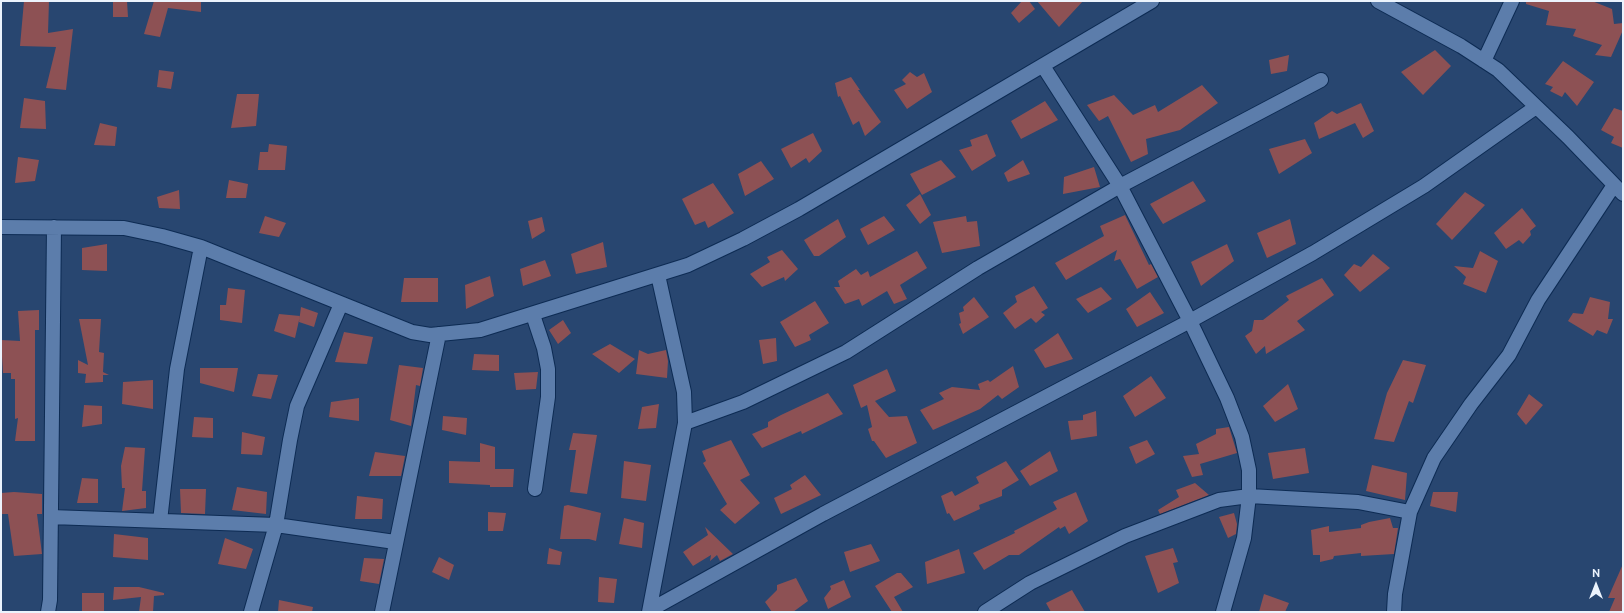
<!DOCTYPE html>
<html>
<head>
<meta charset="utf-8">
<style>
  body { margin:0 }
  #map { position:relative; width:1624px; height:613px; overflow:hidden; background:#284670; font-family:Ubuntu,sans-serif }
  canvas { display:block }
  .frame { position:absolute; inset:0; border:2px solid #ebf3fd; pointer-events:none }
  .north { position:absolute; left:1576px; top:565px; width:40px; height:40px; -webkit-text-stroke:3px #284670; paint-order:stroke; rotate:0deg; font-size:11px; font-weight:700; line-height:16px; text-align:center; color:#ebf3fd }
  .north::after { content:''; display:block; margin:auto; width:14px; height:18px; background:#ebf3fd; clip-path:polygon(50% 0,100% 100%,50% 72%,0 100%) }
</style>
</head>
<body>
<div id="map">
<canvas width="1624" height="613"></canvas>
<div class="frame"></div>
<div class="north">N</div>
</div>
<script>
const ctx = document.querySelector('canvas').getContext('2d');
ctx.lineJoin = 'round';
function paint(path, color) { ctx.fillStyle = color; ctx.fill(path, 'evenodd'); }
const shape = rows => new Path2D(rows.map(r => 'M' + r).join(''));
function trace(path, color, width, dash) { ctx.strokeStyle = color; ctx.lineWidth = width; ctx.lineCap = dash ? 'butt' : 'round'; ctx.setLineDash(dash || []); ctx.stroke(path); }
paint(shape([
  [24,1,49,1,48,33,73,29,66,90,46,88,56,47,20,46],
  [113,1,127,1,128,17,113,17],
  [154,1,201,1,201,12,168,8,160,37,144,34],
  [1022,1,1029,1,1035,9,1019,23,1011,13],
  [1037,1,1083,1,1059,27],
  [1526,1,1592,1,1612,9,1614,24,1623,23,1623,30,1611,57,1595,55,1602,45,1573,36,1576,29,1546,25,1549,11,1526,4],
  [1435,50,1451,66,1423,95,1401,72],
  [1289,55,1287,71,1271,74,1269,60],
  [1563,61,1594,82,1577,106,1565,92,1562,97,1550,91,1553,87,1545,84],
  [159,70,174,72,171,89,157,87],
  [910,72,917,77,924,73,932,92,907,109,894,90,906,84,902,80],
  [851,77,860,90,858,90,881,122,865,136,859,121,853,125,840,96,838,97,835,83],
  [1202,85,1218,103,1180,130,1146,139,1148,154,1131,162,1108,116,1099,121,1087,105,1114,95,1133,115,1155,105,1158,112],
  [237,94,259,94,256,126,231,128],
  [24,98,45,101,46,129,20,128],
  [1045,101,1058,120,1021,139,1011,121],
  [1361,103,1374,131,1363,138,1355,123,1319,139,1314,123,1332,111,1337,114],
  [1614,108,1623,111,1623,148,1611,143,1614,137,1601,130],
  [100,123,117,127,115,146,94,145],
  [813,133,822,151,809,163,806,158,791,168,781,149],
  [987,134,996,156,972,171,959,150,972,146,970,140],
  [1305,139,1312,153,1279,174,1269,149],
  [269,144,287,146,285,170,258,170,260,152,268,152],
  [18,157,39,160,35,181,15,183],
  [941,160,956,177,922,195,910,174],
  [1023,160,1030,174,1008,182,1004,173],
  [761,161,774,179,745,196,738,174],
  [1094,167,1100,187,1063,194,1064,177],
  [229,180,248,184,246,198,226,198],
  [1193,181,1206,201,1163,224,1150,204],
  [713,183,734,213,708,228,705,221,695,225,682,199],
  [179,190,180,209,159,208,157,197],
  [1465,192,1485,205,1452,240,1436,224],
  [920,194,931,215,920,224,906,205],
  [1522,208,1536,226,1530,231,1531,235,1523,244,1519,240,1506,249,1494,233],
  [1125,215,1149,265,1151,264,1158,277,1137,289,1120,259,1114,261,1117,250,1066,280,1055,263,1104,236,1100,226],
  [265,216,286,223,279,237,259,233],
  [884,216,895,230,868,245,860,229],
  [966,216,967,222,977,221,980,246,942,253,933,222],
  [542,217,545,231,532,239,528,221],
  [838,219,846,237,819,256,814,256,804,240],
  [1290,219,1296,244,1267,258,1257,233],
  [603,242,607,267,576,274,571,254],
  [107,244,107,271,82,270,82,248],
  [1227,244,1234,261,1201,286,1191,262],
  [782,250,798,269,785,281,784,277,762,287,750,274,770,262,767,257],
  [917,251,927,268,900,285,907,299,894,304,887,291,862,306,859,299,845,304,834,287,840,287,838,281,856,269,861,275,868,271,870,277],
  [1480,251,1498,261,1486,293,1463,284,1466,277,1454,266,1473,268],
  [1373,254,1390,268,1360,292,1344,275,1354,264,1361,267],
  [545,260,551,276,523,286,520,269],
  [490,276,494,296,466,309,465,285],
  [404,278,438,278,438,302,401,302],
  [1322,278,1334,295,1297,321,1305,330,1266,354,1265,346,1256,354,1245,336,1252,331,1254,320,1263,320,1289,300,1286,296],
  [1034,286,1048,308,1041,312,1045,315,1036,323,1031,318,1015,329,1003,313,1017,302,1015,296],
  [1101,287,1112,299,1088,313,1076,299],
  [228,288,245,290,242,323,220,320,220,305,226,305],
  [1150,292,1164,313,1137,327,1126,309],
  [974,297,989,317,963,334,959,324,961,323,959,313,964,311,963,307],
  [1590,297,1610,302,1608,319,1613,319,1607,334,1597,330,1593,336,1568,321,1573,313,1583,314],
  [815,301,829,323,809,335,811,340,795,347,780,322],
  [301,307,318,313,314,327,299,322],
  [39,310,39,330,35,330,35,441,15,441,18,418,15,419,15,379,11,379,11,373,3,373,1,340,20,341,18,311],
  [279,314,300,316,295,338,274,331],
  [79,319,101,319,99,352,104,353,103,372,109,375,103,375,103,382,85,383,86,374,78,373,78,360,88,365],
  [563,320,571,333,558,344,549,330],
  [344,332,373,337,367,364,335,362],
  [1058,333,1073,359,1045,368,1034,350],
  [776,338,777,361,763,364,759,340],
  [610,344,635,359,619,373,592,354],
  [639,350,648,354,666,350,668,361,667,378,636,374],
  [474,354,499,355,499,371,472,370],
  [1403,360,1426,365,1413,403,1409,401,1394,442,1374,439,1387,393],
  [399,365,423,368,420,386,416,385,411,426,390,420],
  [1013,366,1019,387,1002,399,998,395,980,409,933,430,920,410,944,399,939,393,952,387,980,390,978,384,988,380,990,382],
  [200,368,238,368,234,392,200,383],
  [887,369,896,391,875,401,889,417,907,416,917,443,886,458,874,441,872,441,868,429,872,427,867,405,861,408,853,385],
  [538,372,536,389,516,390,514,373],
  [258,374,278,375,271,399,252,396],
  [1151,376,1166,398,1135,417,1123,396],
  [153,380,153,409,122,404,123,382],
  [1288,384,1298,409,1275,422,1263,406],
  [828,393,843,414,802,434,801,431,762,448,752,434,768,427,768,422,781,415],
  [1529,394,1543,405,1526,425,1517,414],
  [359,398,359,421,329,417,331,402],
  [659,404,656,428,638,429,642,407],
  [84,405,102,406,102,424,82,427],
  [1096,411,1097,436,1071,440,1068,421,1083,420,1083,415],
  [443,416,467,418,466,435,442,430],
  [194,417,213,418,213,438,192,437],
  [1229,427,1237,453,1200,464,1203,475,1192,477,1183,456,1199,454,1196,444,1216,434,1216,429],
  [242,432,265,437,262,455,241,454],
  [573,433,597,435,587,494,570,492,576,450,569,450],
  [731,440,750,475,740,480,760,503,735,524,720,510,727,504,703,463,706,461,702,451],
  [1147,440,1155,454,1136,464,1129,447],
  [480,443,495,447,495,469,514,469,513,487,490,487,490,485,449,483,449,461,480,462],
  [125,447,145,448,142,491,146,491,146,508,122,511,125,488,122,488,121,466],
  [1305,448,1309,473,1273,479,1268,453],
  [1050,451,1058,471,1030,486,1020,471],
  [375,452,405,456,401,476,369,476],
  [624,461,651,465,646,501,621,498],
  [1006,461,1019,480,1002,490,1002,496,979,505,980,509,954,521,949,513,947,514,941,496,952,491,955,496,979,483,976,477],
  [1372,465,1407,473,1405,500,1366,491],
  [805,475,821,495,781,514,774,498,792,489,790,485],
  [82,478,98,479,98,503,77,503],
  [1195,483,1209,495,1160,514,1158,510,1179,497,1176,490],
  [237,487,267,492,266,514,232,510],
  [180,489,206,489,205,514,181,513],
  [14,492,42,494,42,514,37,514,42,554,14,556,8,514,1,514,1,493],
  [1076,492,1088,521,1069,534,1065,526,1060,529,1059,527,1019,555,1009,555,984,570,973,553,1015,533,1014,531,1057,509,1053,502],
  [1433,492,1458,492,1456,512,1430,506],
  [357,496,383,499,382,519,355,519],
  [568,505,601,513,596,541,589,539,560,539,564,506],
  [488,512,506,513,503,531,488,531],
  [1234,513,1237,524,1236,534,1228,538,1219,517],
  [624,518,644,523,642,548,619,544],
  [1390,518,1393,528,1398,528,1394,554,1361,556,1361,553,1334,556,1333,559,1320,562,1320,555,1313,555,1311,530,1329,526,1329,532,1361,528,1361,525,1369,522],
  [705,527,733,554,720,561,717,555,710,561,711,555,693,566,683,552,708,535],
  [114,534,148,538,148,560,113,557],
  [225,538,253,549,246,569,218,564],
  [871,544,880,561,850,572,844,552],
  [549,548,562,552,560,565,547,564],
  [1173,548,1178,562,1173,563,1179,583,1158,593,1145,556],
  [959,549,965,573,927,584,925,562],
  [439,557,454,565,449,580,432,572],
  [364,558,384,559,379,584,360,581],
  [1623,564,1623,612,1609,612,1615,598,1608,598],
  [897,573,901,573,913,587,894,597,903,612,892,612,875,586],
  [599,577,617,579,614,603,598,602],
  [796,578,808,601,793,612,772,612,765,602,777,590,777,585],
  [844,580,851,597,828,609,824,598,831,589,830,586],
  [114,587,139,587,164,593,164,595,154,596,153,612,139,612,141,597,113,600],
  [1072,590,1085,612,1051,612,1046,603],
  [82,593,104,593,104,612,82,612],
  [1264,594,1289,603,1285,612,1259,612],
  [279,600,313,607,312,612,278,612]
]), '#8d5154');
const minor = shape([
  [1378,1,1461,46,1498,70,1568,137,1623,194],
  [1484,61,1512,1],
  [1043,66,1120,186,1190,321,1227,398,1242,437,1249,470,1249,496,1244,538,1223,612],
  [1,227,124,228,162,236,201,247,412,332,430,335,480,330,688,265,743,239,799,209,1152,1],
  [533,315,544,348,548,369,548,397,535,489],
  [685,423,743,402,846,352,978,268,1120,186,1321,80],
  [51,517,276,525,395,542],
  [160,521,177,369,201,247],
  [650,610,823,514,1190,321,1313,253,1424,186,1536,107],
  [48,612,50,600,54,227],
  [251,612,276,525,290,440,297,406,341,304],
  [382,612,439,334],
  [649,612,685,423,684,392,658,275],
  [985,612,1030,583,1125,536,1219,500,1249,496,1358,502,1410,512],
  [1394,612,1395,594,1410,512,1434,458,1471,404,1509,355,1538,300,1614,185]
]);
trace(minor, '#0d2b53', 16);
trace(minor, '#5c7dab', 14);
</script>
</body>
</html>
